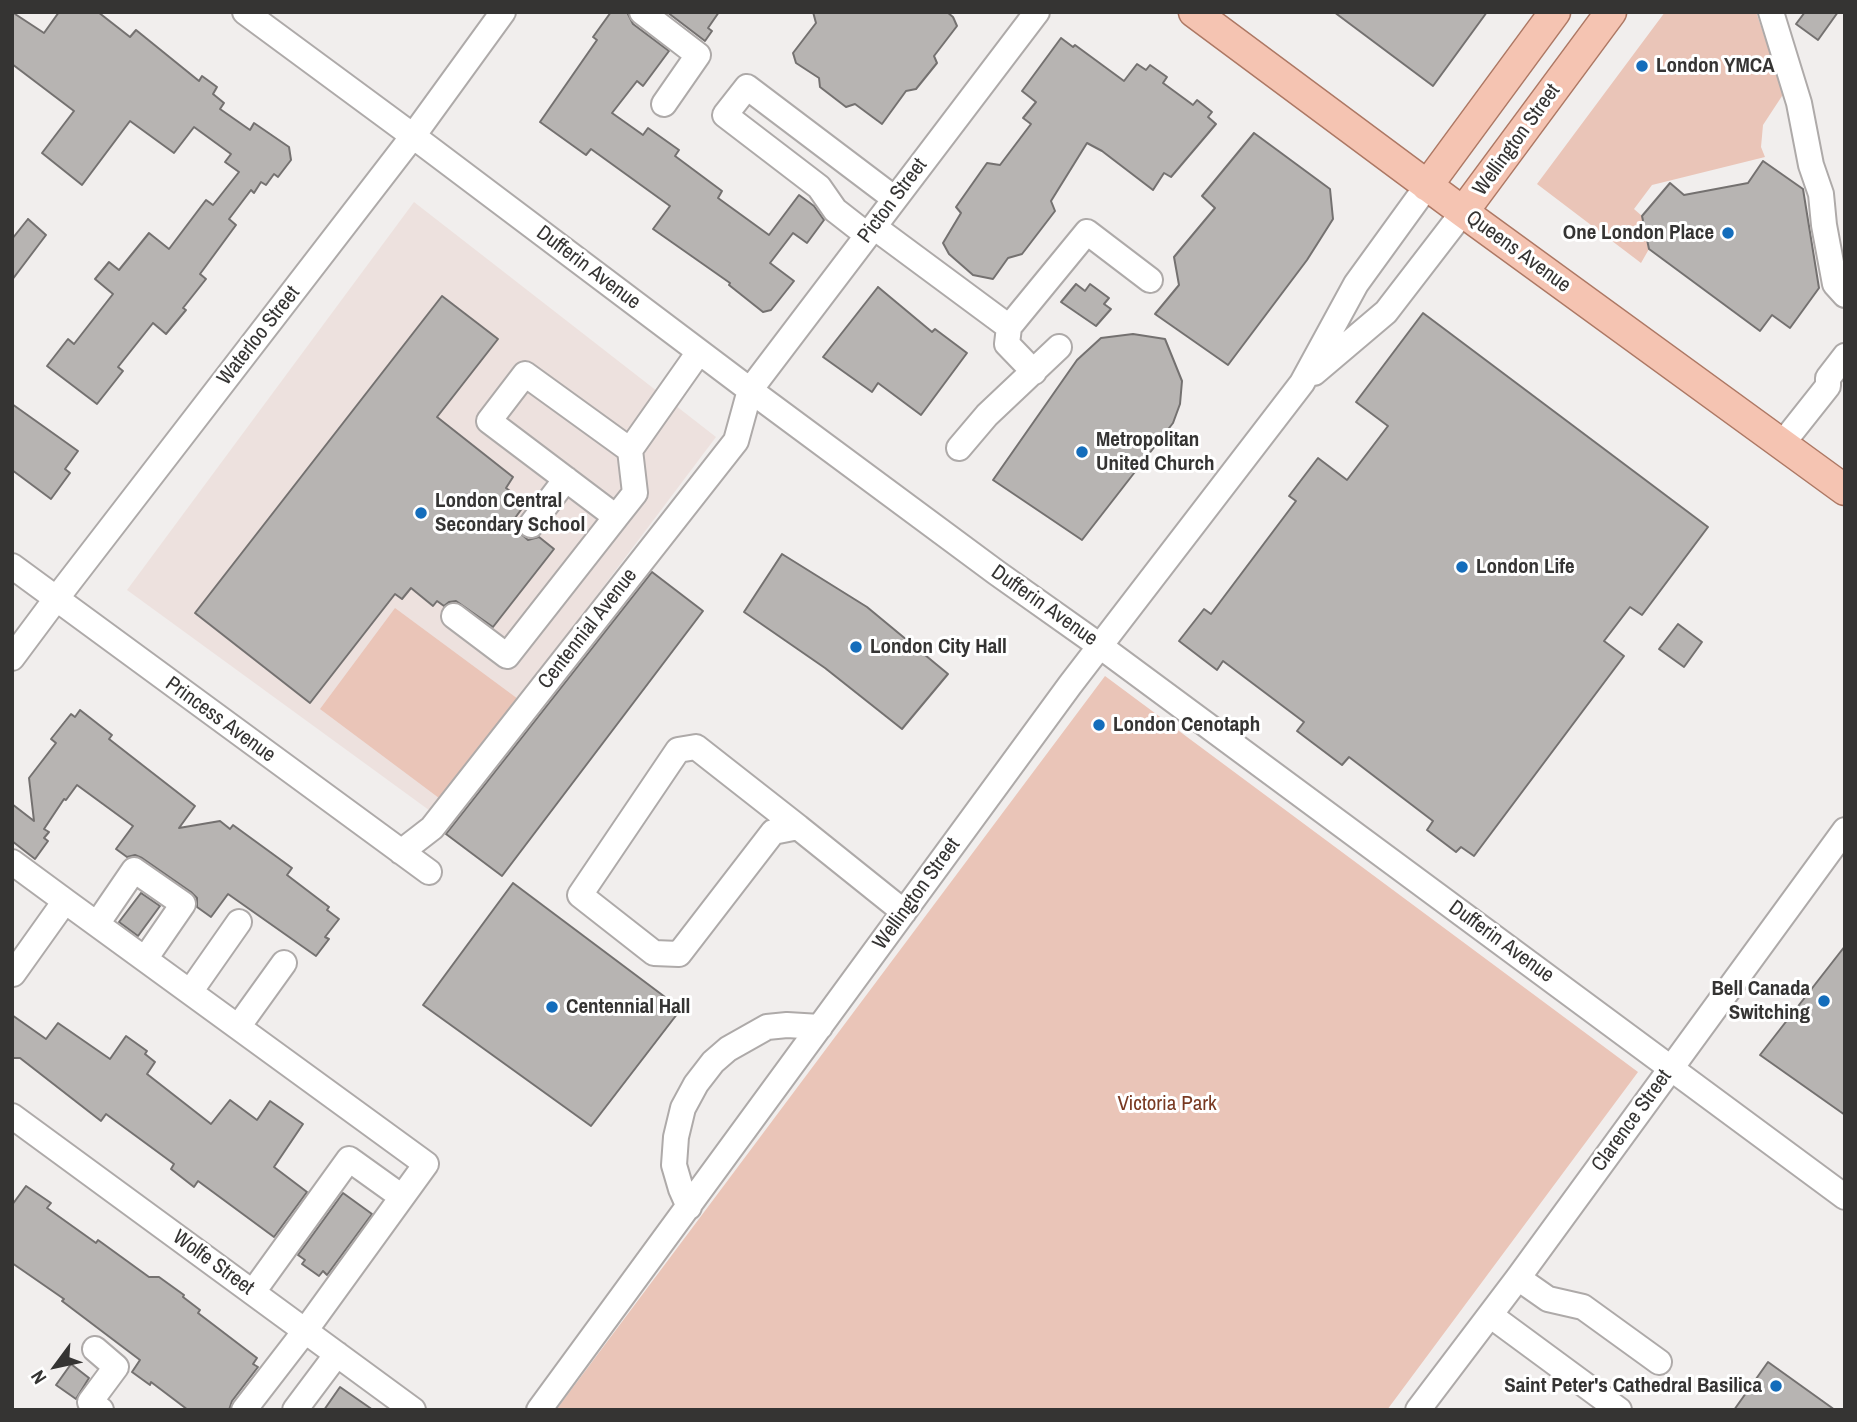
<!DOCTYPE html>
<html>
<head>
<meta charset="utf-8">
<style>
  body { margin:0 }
  #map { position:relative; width:1857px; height:1422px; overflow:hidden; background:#f1eeed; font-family:"Archivo Narrow",sans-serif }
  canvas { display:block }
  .frame { position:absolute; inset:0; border:14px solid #353433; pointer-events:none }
  .north { position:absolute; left:21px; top:1331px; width:70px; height:70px; -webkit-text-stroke:5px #fff; paint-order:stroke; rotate:237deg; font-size:19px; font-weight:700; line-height:28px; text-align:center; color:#353433 }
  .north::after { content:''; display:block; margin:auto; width:24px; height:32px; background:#353433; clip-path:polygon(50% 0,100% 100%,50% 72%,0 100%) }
</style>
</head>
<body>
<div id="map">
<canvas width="1857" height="1422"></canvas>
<div class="frame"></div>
<div class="north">N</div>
</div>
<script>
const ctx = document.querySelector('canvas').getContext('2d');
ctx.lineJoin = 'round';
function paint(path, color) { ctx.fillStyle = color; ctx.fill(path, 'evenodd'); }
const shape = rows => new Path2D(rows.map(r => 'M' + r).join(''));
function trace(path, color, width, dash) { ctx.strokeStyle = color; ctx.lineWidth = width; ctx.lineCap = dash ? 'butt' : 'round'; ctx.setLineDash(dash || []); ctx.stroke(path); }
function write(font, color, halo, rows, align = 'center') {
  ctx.font = font + ' "Archivo Narrow",sans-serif'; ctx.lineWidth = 6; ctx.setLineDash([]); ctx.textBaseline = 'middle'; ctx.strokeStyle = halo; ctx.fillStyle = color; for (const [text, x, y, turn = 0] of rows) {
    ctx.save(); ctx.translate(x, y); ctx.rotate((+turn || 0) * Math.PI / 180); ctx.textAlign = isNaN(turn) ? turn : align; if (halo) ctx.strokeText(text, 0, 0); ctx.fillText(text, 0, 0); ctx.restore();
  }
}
paint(shape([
  [414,202,716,437,433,813,127,590]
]), '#ede1de');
paint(shape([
  [1665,12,1756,12,1784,93,1763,125,1761,147,1765,157,1652,185,1634,209,1642,216,1649,249,1641,263,1537,184],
  [395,608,518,699,443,801,320,709],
  [1105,676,1638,1072,1387,1410,556,1410]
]), '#eac5b8');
const building = shape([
  [12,12,44,33,59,12,98,12,130,37,136,30,199,81,202,76,217,87,213,94,224,103,220,109,250,130,254,123,289,147,291,160,278,177,274,174,266,185,261,182,254,193,251,190,229,219,236,225,200,274,206,279,183,308,186,310,166,334,153,323,118,367,123,371,97,404,47,366,68,339,74,344,113,294,95,279,109,262,119,270,149,233,169,249,206,200,213,205,239,172,225,162,231,154,194,127,174,153,130,121,82,185,42,153,74,111,12,64,12,12],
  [611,12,627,12,633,24,669,51,643,86,637,81,612,113,643,135,648,128,679,150,675,156,722,191,718,198,769,235,799,195,814,206,824,220,807,243,793,233,770,263,794,281,771,310,763,312,729,285,730,283,653,229,670,206,591,149,586,155,540,122,597,40,593,37,611,12],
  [667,12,719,12,708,28,712,31,705,41,667,12],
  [813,12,947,12,953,17,957,26,934,56,937,63,916,89,906,91,882,124,855,104,846,107,820,87,819,78,796,63,793,53,816,23,813,12],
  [1334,12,1487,12,1433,86,1334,12],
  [1805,12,1838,12,1818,40,1796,24,1805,12],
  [1061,38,1073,47,1075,45,1124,81,1137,64,1146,70,1150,65,1167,77,1163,83,1193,105,1197,100,1212,112,1208,117,1216,124,1171,177,1164,173,1153,190,1102,151,1087,143,1051,201,1055,211,1022,254,1008,258,993,279,973,275,949,254,943,243,961,213,956,207,987,163,1000,165,1031,124,1023,118,1036,102,1022,91,1061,38],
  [1254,133,1330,189,1333,219,1307,260,1228,365,1155,314,1179,285,1174,257,1215,208,1202,196,1254,133],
  [1763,161,1803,189,1819,288,1790,328,1772,315,1760,331,1649,249,1642,216,1670,183,1684,195,1748,183,1763,161],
  [28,219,46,235,12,280,12,239,28,219],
  [1076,284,1085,291,1090,284,1109,298,1104,304,1111,309,1096,326,1061,302,1076,284],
  [878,287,932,332,935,329,967,353,921,415,878,383,872,392,823,357,878,287],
  [442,296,498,339,437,417,513,477,506,488,526,503,515,518,517,520,518,531,528,540,539,537,554,549,493,627,456,601,449,602,444,606,437,601,433,606,411,588,402,599,395,594,310,703,195,613,442,296],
  [1423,313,1708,527,1642,615,1630,607,1604,641,1624,656,1474,856,1461,847,1456,852,1427,830,1433,821,1349,757,1342,765,1297,731,1304,722,1223,661,1217,670,1179,641,1204,609,1211,614,1296,501,1289,496,1318,458,1347,480,1388,426,1356,402,1423,313],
  [1133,334,1165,339,1182,381,1180,404,1173,423,1082,540,993,480,1077,360,1101,338,1133,334],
  [12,404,78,451,65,469,70,473,51,499,12,470,12,404],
  [782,554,867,607,948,674,902,729,825,668,744,612,782,554],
  [652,572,703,611,502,876,446,834,652,572],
  [1678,624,1702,642,1684,667,1659,649,1678,624],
  [80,710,112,735,109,739,195,806,179,828,220,821,230,829,233,825,292,868,287,875,329,907,327,910,339,919,325,937,329,939,316,956,228,894,211,917,197,907,197,898,191,892,142,858,135,855,127,857,116,849,133,826,77,785,66,800,64,799,44,829,49,832,44,838,48,841,35,859,12,841,12,804,34,821,29,778,56,743,51,739,71,714,75,717,80,710],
  [513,883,681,1009,591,1126,423,1005,513,883],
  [141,893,160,906,138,936,119,922,141,893],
  [1845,946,1845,1115,1760,1055,1845,946],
  [12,1015,46,1039,58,1023,110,1059,126,1036,147,1051,145,1054,155,1062,147,1074,211,1124,230,1100,257,1120,270,1101,303,1124,274,1167,307,1192,274,1237,198,1181,194,1187,171,1169,174,1164,106,1114,101,1121,20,1058,12,1058,12,1015],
  [26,1186,51,1203,47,1208,96,1243,98,1240,149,1277,159,1277,184,1295,183,1297,200,1310,198,1313,257,1358,253,1364,258,1367,232,1401,229,1410,188,1410,151,1382,150,1385,132,1372,140,1360,62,1301,64,1299,12,1263,12,1205,26,1186],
  [343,1193,372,1214,327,1275,323,1271,319,1276,302,1264,305,1260,298,1255,343,1193],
  [1768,1362,1835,1410,1734,1410,1768,1362],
  [71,1364,89,1378,76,1399,56,1385,71,1364],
  [340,1387,373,1410,324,1410,340,1387]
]);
paint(building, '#b7b4b2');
trace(building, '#747170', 2);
const minor = shape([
  [245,12,413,136,750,390,997,573,1100,646,1845,1197],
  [642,12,698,55,664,104],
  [1771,12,1799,103,1811,165,1821,194,1824,225,1835,284,1845,295],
  [874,227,1009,327,1087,232,1150,280],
  [867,235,835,210,819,187,725,115,747,87,895,199],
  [1009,327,1007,344,1034,372],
  [1314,373,1386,312,1463,212],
  [1782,444,1828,386,1828,378,1845,356],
  [959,448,987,415,1059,347],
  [630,450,635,493,616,517,489,421,525,374,630,450,699,352],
  [531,525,566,479],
  [12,566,429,872],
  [454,616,507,656,616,517],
  [12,658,56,599,413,136,503,12],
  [798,827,696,747,678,750,580,895,654,953,679,954,773,832,798,827,904,912],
  [401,852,432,828,736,441,750,390,1037,12],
  [12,862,65,901,13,974],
  [65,901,426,1164,305,1331,244,1410],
  [97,924,134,870,183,904,145,959],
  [190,992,239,922],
  [238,1027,284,963],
  [12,1116,413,1410],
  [689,1207,681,1189,674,1165,676,1137,683,1108,696,1084,713,1062,728,1049,767,1027,787,1025,820,1027],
  [1518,1278,1548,1299,1583,1307,1659,1362],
  [253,1292,349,1159,402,1197],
  [1490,1315,1619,1410],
  [95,1349,116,1367,90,1402,101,1410],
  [295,1410,337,1354],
  [539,1410,1070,685,1302,383,1356,284,1427,186],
  [1418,1410,1518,1278,1845,830]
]);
const major = shape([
  [1194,12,1463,212,1845,490],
  [1427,186,1555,12],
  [1463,212,1611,12]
]);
trace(minor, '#aeaaa9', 28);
trace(major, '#ad7864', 33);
trace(minor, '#fff', 24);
trace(major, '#f5c4b2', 30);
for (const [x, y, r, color] of [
  [1642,66,7,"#146dbb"],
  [1728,233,7,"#146dbb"],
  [1082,452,7,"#146dbb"],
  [421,513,7,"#146dbb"],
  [1462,567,7,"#146dbb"],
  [856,647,7,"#146dbb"],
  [1099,725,7,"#146dbb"],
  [1824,1001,7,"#146dbb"],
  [552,1007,7,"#146dbb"],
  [1776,1386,7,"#146dbb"]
]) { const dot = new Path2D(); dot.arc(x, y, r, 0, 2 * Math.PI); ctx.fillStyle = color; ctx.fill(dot); trace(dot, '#fff', 2.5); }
write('bold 21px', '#353433', '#fff', [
  ["London YMCA",1656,66],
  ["One London Place",1714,233,"right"],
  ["Metropolitan",1096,440],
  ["United Church",1096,464],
  ["London Central",435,501],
  ["Secondary School",435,525],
  ["London Life",1476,567],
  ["London City Hall",870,647],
  ["London Cenotaph",1113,725],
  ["Bell Canada",1810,989,"right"],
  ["Switching",1810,1013,"right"],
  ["Centennial Hall",566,1007],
  ["Saint Peter's Cathedral Basilica",1762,1386,"right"]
], 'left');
write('21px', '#353433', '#fff', [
  ["Wellington Street",1517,140,-54],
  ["Picton Street",893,201,-53],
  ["Queens Avenue",1518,252,36],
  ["Dufferin Avenue",588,268,37],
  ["Waterloo Street",259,336,-52],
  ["Dufferin Avenue",1044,606,35],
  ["Centennial Avenue",588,629,-52],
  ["Princess Avenue",220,720,36],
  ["Wellington Street",917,894,-54],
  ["Dufferin Avenue",1501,942,36],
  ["Clarence Street",1632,1121,-54],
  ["Wolfe Street",213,1263,36]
]);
write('21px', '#793921', '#fff', [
  ["Victoria Park",1167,1104]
]);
</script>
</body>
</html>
